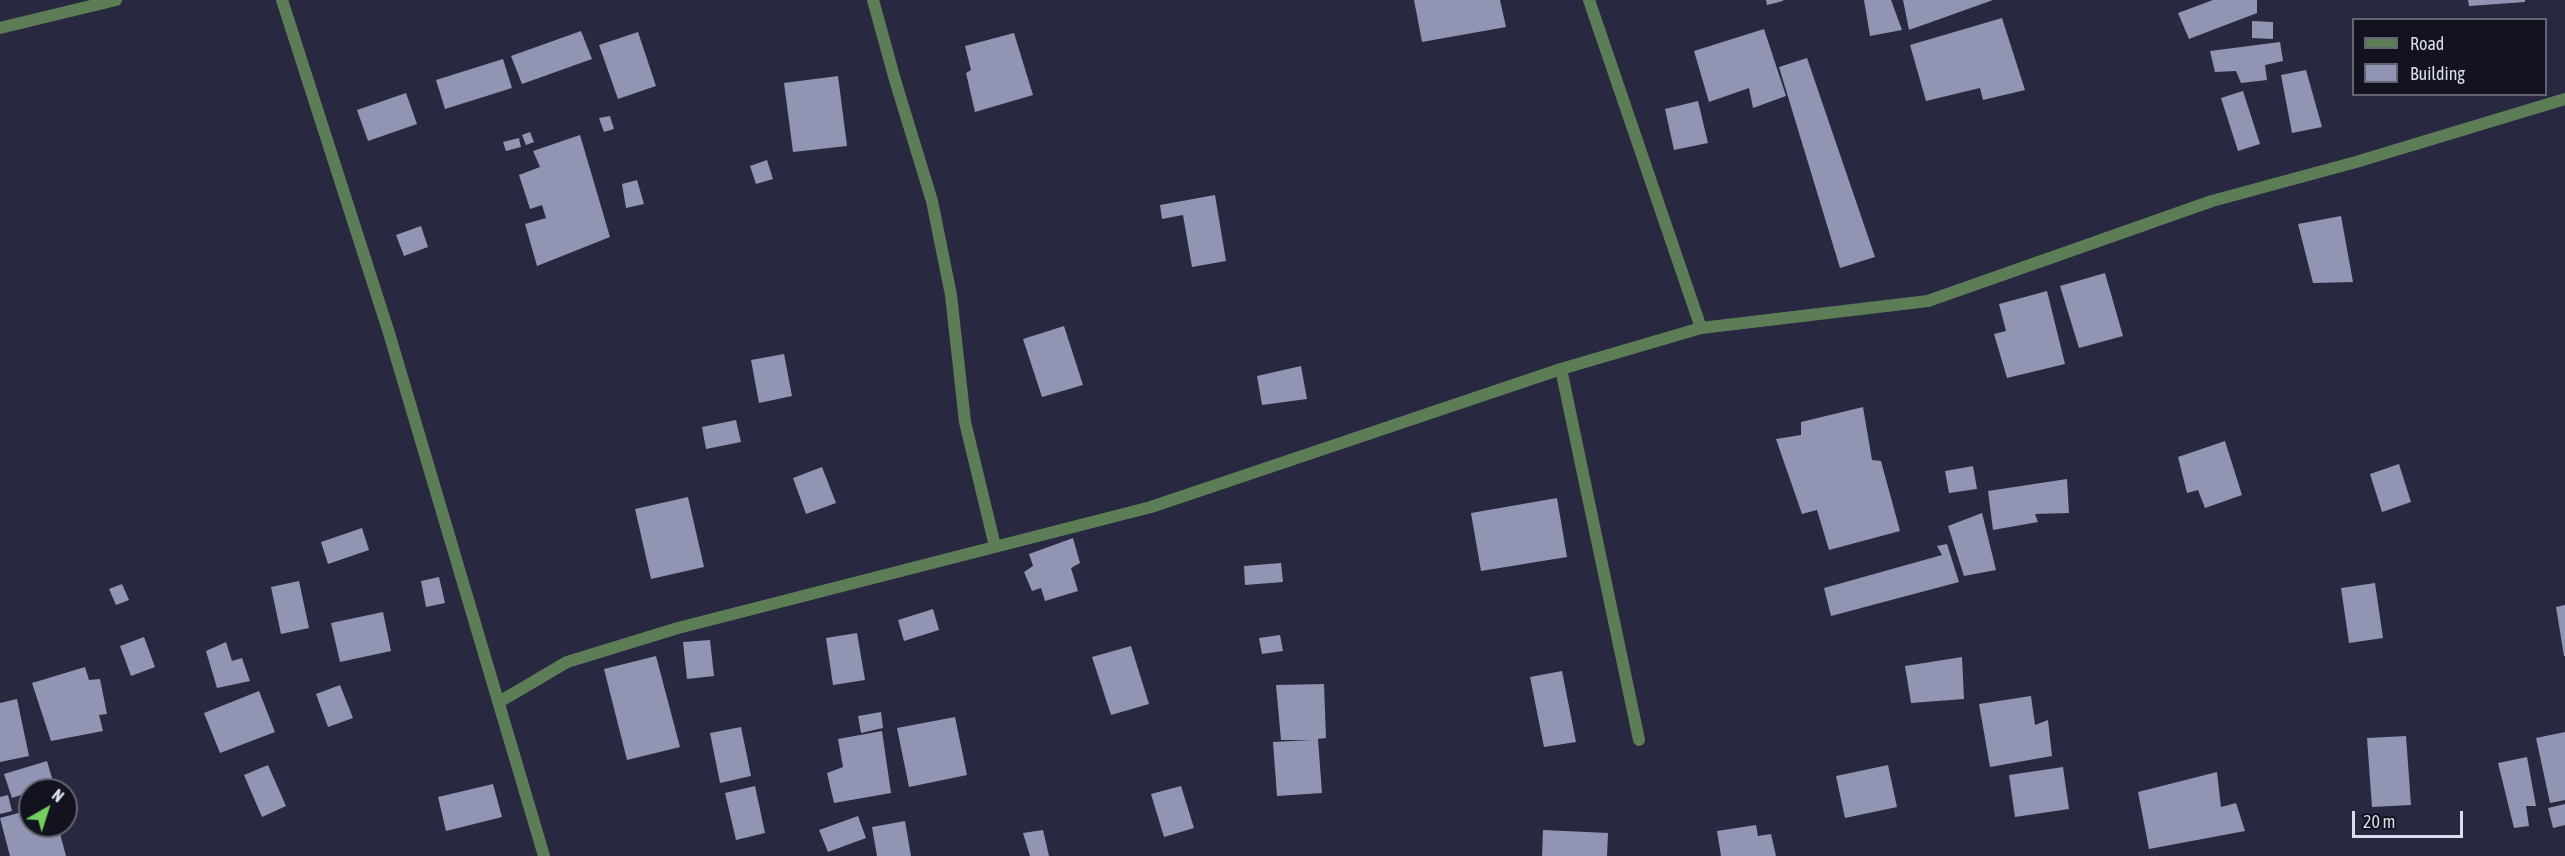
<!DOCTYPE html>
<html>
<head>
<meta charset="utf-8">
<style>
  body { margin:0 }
  #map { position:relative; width:2565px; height:856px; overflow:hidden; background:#282941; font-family:"Asap Condensed",sans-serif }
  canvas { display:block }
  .legend { position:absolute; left:2352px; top:18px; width:195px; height:78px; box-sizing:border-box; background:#12131e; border:2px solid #626471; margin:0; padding:8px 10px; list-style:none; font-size:18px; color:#dbdded }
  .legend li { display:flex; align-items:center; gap:12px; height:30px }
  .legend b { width:30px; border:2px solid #626471 }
  .north { position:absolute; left:18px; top:778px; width:60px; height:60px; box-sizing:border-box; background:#12131e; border:2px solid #626471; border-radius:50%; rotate:39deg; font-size:16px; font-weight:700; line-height:24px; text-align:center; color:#dbdded }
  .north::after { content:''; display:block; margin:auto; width:21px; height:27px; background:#72d25d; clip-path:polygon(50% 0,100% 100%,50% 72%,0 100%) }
  .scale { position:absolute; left:2352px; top:811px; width:111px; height:27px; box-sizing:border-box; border:3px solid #dbdded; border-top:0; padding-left:8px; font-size:18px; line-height:21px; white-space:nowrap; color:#dbdded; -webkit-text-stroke:4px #12131e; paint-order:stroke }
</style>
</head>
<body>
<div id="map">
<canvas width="2565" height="856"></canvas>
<ul class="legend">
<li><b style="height:8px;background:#5d7d57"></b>Road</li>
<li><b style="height:16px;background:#9194b2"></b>Building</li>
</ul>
<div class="north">N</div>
<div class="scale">20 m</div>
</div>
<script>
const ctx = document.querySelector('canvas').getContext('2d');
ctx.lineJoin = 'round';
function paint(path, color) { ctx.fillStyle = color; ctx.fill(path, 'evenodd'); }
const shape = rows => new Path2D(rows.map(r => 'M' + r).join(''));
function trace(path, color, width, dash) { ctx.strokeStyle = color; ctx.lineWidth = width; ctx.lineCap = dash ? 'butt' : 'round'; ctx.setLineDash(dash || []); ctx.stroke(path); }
paint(shape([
  [1414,0,1500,0,1506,27,1422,42],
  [1766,0,1783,0,1783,1,1767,5],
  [1864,0,1891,0,1902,30,1870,36],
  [1903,0,1993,0,1909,30],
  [2213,0,2257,0,2257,13,2189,39,2178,13],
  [2468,0,2525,0,2525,2,2469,6],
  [2002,18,2025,90,1983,100,1980,88,1926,101,1910,45],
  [2252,21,2273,22,2273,39,2252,38],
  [1764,29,1786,96,1753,108,1749,88,1709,102,1694,51],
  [581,31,592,59,522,84,511,56],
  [638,32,656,86,618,99,599,45],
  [1014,33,1033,95,975,112,966,73,971,70,965,46],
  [2280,42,2283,61,2265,65,2267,80,2241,83,2236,71,2215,72,2210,51],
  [1807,58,1875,257,1840,268,1779,67],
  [503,59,512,88,445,109,436,80],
  [2306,70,2322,127,2292,133,2281,75],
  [838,76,847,146,793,152,784,83],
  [2243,91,2260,144,2238,151,2221,98],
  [406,93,417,124,368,141,357,110],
  [1698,101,1708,143,1674,150,1665,109],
  [610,116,614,129,604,132,599,118],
  [530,132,534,142,526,145,522,135],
  [580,135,610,237,537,266,525,224,546,218,542,205,530,209,519,175,540,167,533,151],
  [519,138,521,147,506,151,503,142],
  [767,160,773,179,756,184,750,166],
  [637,180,644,204,626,208,622,184],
  [1215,195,1226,261,1192,267,1183,215,1162,219,1160,205],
  [2341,216,2353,282,2313,283,2298,224],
  [421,226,428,247,404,256,396,235],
  [2105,273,2123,336,2079,348,2060,286],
  [2047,291,2065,364,2007,378,1994,334,2006,331,1999,304],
  [1064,326,1083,385,1042,397,1023,339],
  [784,354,792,396,759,403,751,360],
  [1301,366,1307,399,1262,405,1257,376],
  [1863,407,1872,460,1881,461,1900,531,1829,550,1817,510,1802,514,1776,439,1801,435,1801,422],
  [736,420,741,442,706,449,702,427],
  [2225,441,2242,495,2205,508,2198,490,2187,493,2178,457],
  [2399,464,2411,502,2382,512,2370,474],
  [1973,466,1977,489,1949,493,1945,471],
  [822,467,836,503,806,514,793,478],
  [2067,479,2069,513,2035,514,2038,522,1993,530,1988,491],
  [688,497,704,567,651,579,635,509],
  [1557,498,1567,557,1481,571,1471,513],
  [1982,513,1996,570,1964,576,1948,526],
  [362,528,369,550,328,564,321,542],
  [1073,538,1080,563,1071,568,1078,591,1045,601,1041,588,1032,591,1024,572,1033,566,1029,554],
  [1947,544,1959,582,1831,616,1824,588,1942,555,1937,546],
  [1281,563,1283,582,1245,585,1244,566],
  [439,577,445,603,426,607,421,581],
  [299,581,309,628,281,634,271,587],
  [2375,583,2383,638,2349,643,2341,588],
  [122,584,129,600,116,605,109,589],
  [2565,605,2565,656,2564,656,2556,607],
  [933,609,939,630,904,641,898,620],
  [383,612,391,651,340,662,331,623],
  [857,633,865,680,833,685,826,638],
  [1280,635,1283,651,1262,654,1259,638],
  [144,637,155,667,131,676,120,646],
  [710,640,714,676,687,679,683,642],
  [226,642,232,661,242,658,250,681,217,688,206,651],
  [1131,646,1149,704,1111,715,1092,657],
  [656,656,680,747,627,760,604,669],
  [1962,657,1964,699,1911,703,1905,666],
  [85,667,89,680,100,679,107,714,99,715,103,731,51,741,32,683],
  [1562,671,1576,742,1544,747,1530,677],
  [1324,684,1326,738,1318,739,1322,793,1277,796,1273,742,1312,740,1281,740,1276,685],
  [340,685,353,718,328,727,316,694],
  [259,691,275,732,220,753,204,713],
  [2031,696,2035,725,2048,720,2052,756,1990,767,1979,704],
  [17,699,29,756,0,762,0,703],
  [881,712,883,728,861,733,858,716],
  [955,717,967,775,909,787,897,728],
  [741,727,751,776,720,783,710,733],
  [882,731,891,793,834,803,827,773,843,767,838,739],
  [2565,732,2565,800,2550,803,2536,738],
  [2406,736,2411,805,2372,807,2367,738],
  [2527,757,2536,806,2526,806,2529,826,2514,828,2498,763],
  [47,761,54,785,30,790,30,792,12,798,4,774],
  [268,765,286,806,262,817,244,775],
  [1888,765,1897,807,1845,818,1836,776],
  [2063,767,2069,809,2015,817,2009,775],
  [2217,772,2221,807,2236,803,2245,831,2149,849,2138,792],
  [493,784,502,817,446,831,438,797],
  [755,786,765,833,736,840,725,793],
  [1181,786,1194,828,1164,837,1151,794],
  [8,795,12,811,0,814,0,797],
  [2565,804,2565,825,2553,828,2548,808],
  [30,810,30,826,58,826,66,856,10,856,0,818],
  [858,816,866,838,828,852,819,830],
  [905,821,911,856,877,856,872,827],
  [1756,825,1758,836,1771,834,1776,856,1721,856,1717,831],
  [1043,830,1049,856,1030,856,1023,833],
  [1543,830,1608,833,1607,856,1542,856]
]), '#9194b2');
trace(shape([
  [282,0,389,333,544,856],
  [873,0,895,80,932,201,951,295,965,422,995,546],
  [1589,0,1701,328],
  [0,28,116,0],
  [1561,369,1639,740],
  [499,702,567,662,678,628,1151,507,1561,369,1701,328,1928,301,2212,201,2356,162,2565,99]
]), '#5d7d57', 12);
</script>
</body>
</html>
